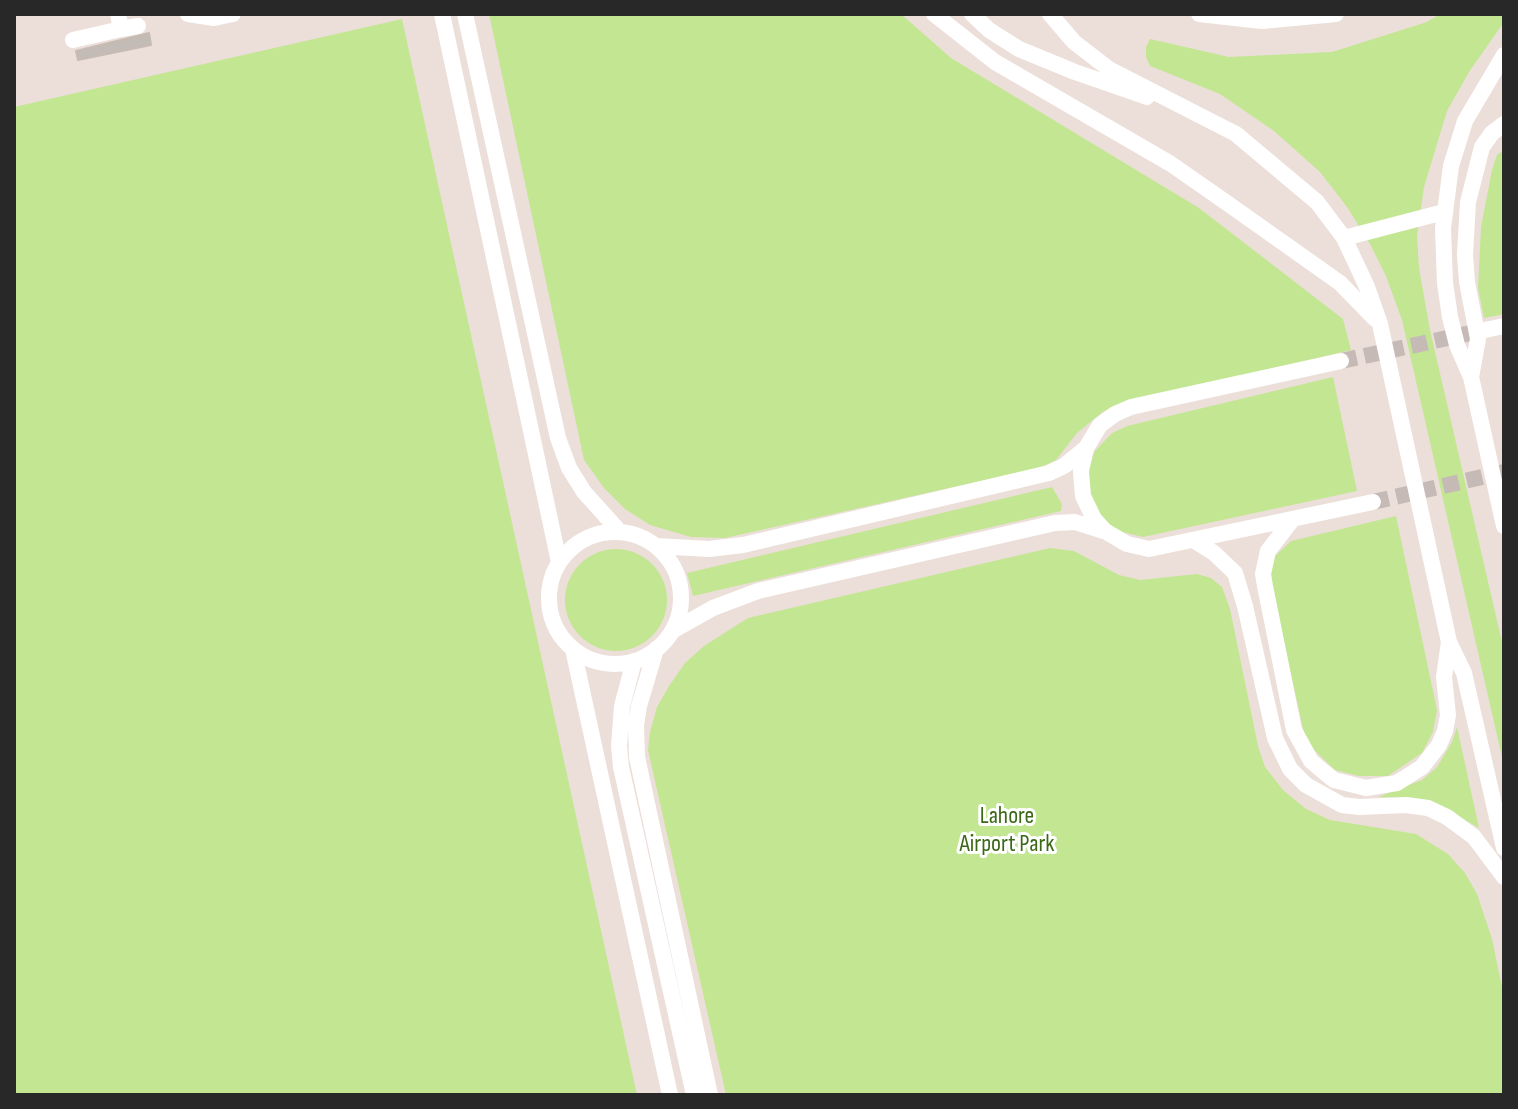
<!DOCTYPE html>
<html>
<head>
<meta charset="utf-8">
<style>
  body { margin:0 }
  #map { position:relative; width:1518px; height:1109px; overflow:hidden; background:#ecdfd9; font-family:"Sofia Sans Condensed",sans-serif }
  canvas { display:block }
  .frame { position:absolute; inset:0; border:16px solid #282828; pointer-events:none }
</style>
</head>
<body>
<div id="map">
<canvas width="1518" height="1109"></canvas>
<div class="frame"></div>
</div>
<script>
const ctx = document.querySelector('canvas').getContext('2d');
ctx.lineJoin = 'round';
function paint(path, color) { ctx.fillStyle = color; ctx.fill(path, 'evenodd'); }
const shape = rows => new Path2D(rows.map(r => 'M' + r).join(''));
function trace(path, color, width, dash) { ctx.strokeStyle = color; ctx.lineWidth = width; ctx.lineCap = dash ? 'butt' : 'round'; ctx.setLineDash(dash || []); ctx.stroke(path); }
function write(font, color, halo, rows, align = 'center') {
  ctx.font = font + ' "Sofia Sans Condensed",sans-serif'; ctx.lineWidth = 6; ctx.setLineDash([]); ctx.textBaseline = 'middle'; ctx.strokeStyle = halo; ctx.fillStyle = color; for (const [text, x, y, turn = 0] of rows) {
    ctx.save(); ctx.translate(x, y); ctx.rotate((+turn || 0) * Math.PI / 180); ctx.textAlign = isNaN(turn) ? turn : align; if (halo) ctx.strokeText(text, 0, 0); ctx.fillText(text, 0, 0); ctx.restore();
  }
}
paint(shape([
  [489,14,901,14,951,58,1199,208,1343,319,1351,350,1122,405,1104,411,1077,433,1056,460,1039,468,725,538,691,537,650,525,625,509,604,488,584,460],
  [1440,14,1504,14,1504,22,1469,72,1447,111,1424,187,1417,236,1419,268,1430,330,1504,651,1504,766,1402,320,1386,276,1370,244,1347,207,1320,172,1274,131,1220,94,1150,66,1146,57,1146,47,1150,39,1229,57,1332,52,1427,22],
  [402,19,637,1095,14,1095,14,107],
  [1504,150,1504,314,1484,318,1478,288,1481,227,1492,170,1497,155],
  [1333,377,1357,491,1143,537,1118,531,1105,521,1091,500,1088,475,1090,463,1095,451,1112,433,1127,426],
  [1052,487,1062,504,1061,511,693,596,687,573],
  [1396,516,1437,710,1433,732,1422,753,1388,776,1359,776,1335,770,1312,748,1304,733,1269,575,1274,557,1291,541],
  [1050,548,1074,551,1119,575,1140,580,1197,574,1211,578,1222,587,1230,609,1258,746,1265,767,1283,790,1306,809,1330,820,1416,834,1448,854,1465,873,1477,894,1492,939,1504,997,1504,1095,726,1095,648,750,650,732,657,707,669,686,685,663,704,646,748,618],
  '565 600a51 51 0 1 1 102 0a51 51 0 1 1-102 0Z',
  [1457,727,1479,828,1437,804,1415,798,1378,797,1422,780,1437,767,1452,742]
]), '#c3e692');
const building = shape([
  [149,33,151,45,78,60,76,51,149,33]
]);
paint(building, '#c3bbb5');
trace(building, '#c7bbb3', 2);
trace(shape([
  [1341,361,1485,330],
  [1373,502,1504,472]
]), '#c5bab6', 16, [16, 8]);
trace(shape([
  [118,14,121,29,138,26],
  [188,14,214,18,233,14],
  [442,14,559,562],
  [465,14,558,438,569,468,584,492,620,532],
  [934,14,995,62,1171,164,1227,203,1340,283,1375,319],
  [972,14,989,30,1019,49,1075,72,1147,97],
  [1050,14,1074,42,1109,69,1236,134,1317,202,1344,238,1367,287,1380,324,1449,642,1464,673,1504,848],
  [1199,14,1262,21,1336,14],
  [73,40,121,29],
  [1504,55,1465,121,1451,166,1443,228,1445,283,1450,317,1457,345,1471,377,1504,526],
  [1344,238,1444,212],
  [1485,330,1504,326],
  [1341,361,1131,407,1115,414,1100,425,1086,448,1081,471,1083,496,1094,519,1105,531,1127,544,1149,549,1373,502],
  [1471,377,1478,339,1467,282,1465,255,1468,202,1482,147,1492,133,1504,124],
  [1292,520,1268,551,1263,574,1265,586,1294,730,1311,761,1324,772,1334,780,1366,788,1397,783,1422,767,1439,745,1445,731,1448,715,1444,677,1449,642],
  '549 598a66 66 0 1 1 132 0a66 66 0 1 1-132 0Z',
  [1195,541,1214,553,1235,573,1245,606,1275,738,1290,769,1306,785,1342,805,1359,807,1406,805,1428,808,1447,817,1474,837,1504,877],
  [656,546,709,549,743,545,1049,473,1064,466,1086,448],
  [672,631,713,608,758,591,1055,523,1075,522,1103,531],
  [573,649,670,1095],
  [656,649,639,706,636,725,637,757,710,1095],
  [634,661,622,706,619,746,621,767,694,1095]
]), '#fff', 16);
write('24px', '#3b6816', '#fff', [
  ["Lahore",1007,817],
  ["Airport Park",1007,845]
]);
</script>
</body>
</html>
